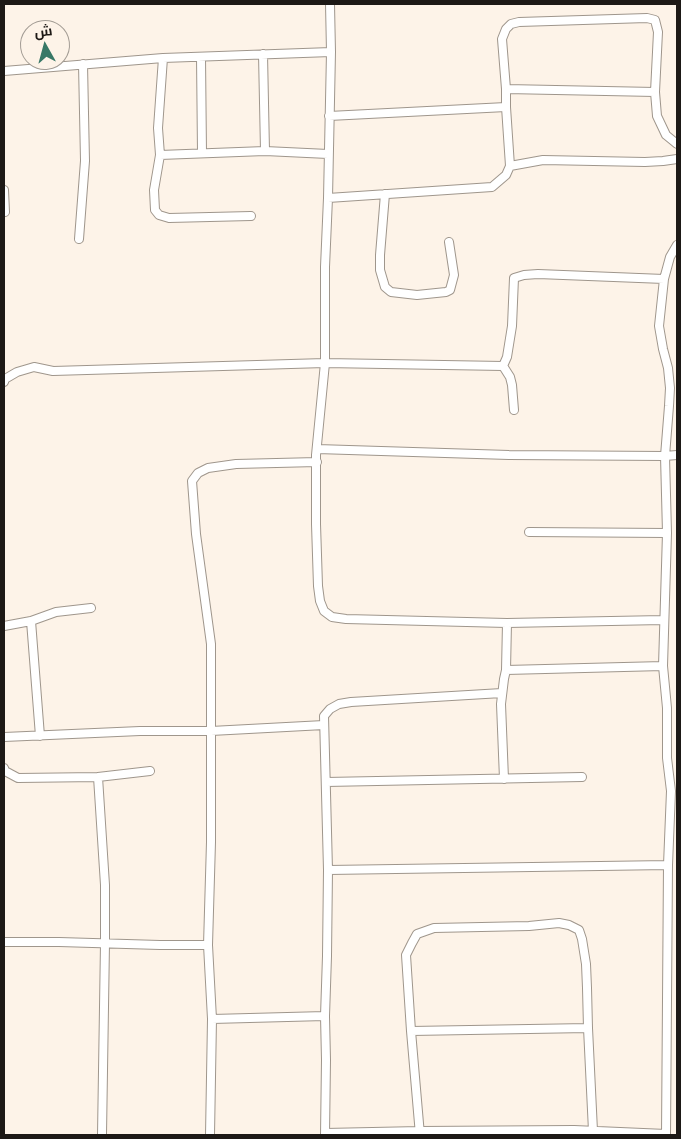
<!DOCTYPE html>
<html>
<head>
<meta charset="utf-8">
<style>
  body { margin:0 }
  #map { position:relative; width:681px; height:1139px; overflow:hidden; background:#fdf3e8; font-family:"Crimson Pro",Cairo,serif }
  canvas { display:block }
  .frame { position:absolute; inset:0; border:5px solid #1d1916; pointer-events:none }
  .north { position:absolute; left:20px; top:20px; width:50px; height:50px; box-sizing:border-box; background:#fdf3e8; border:1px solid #a39c94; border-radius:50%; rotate:353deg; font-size:14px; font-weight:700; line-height:20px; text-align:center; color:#1d1916 }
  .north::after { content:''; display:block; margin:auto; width:18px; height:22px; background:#387866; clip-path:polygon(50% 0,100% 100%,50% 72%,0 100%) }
</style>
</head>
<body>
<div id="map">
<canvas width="681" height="1139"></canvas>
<div class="frame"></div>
<div class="north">ش</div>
</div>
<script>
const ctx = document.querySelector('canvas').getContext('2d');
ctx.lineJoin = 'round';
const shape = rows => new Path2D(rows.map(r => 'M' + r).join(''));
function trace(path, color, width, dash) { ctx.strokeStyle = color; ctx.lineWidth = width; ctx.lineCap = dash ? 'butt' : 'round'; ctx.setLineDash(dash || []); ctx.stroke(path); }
const minor = shape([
  [330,4,331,52,328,198,325,267,325,363,316,455,316,524,318,586,320,601,324,611,332,617,346,619,507,623,663,620],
  [263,54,265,151],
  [201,57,202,153],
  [4,71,163,58],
  [506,89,655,92],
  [506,107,510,166,543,160,645,162,663,161,677,159],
  [329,116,506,107,506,89,502,39,506,29,511,24,519,22,647,18,655,20,658,32,655,92,657,116,666,135,677,144],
  [328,154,265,151,160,155,158,128,163,58,331,52],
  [160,155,154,190,155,210,159,215,169,218,251,216],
  [4,190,5,212],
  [385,194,380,255,380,270,385,287,391,292,417,295,446,292,450,290,454,275,449,242],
  [328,198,492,187,506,175,510,166],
  [79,239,85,161,83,64],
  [503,366,507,357,512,326,514,278,524,275,538,274,664,279],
  [4,382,5,379,17,372,34,367,53,371,325,363,503,366,510,377,512,385,514,410],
  [317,449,509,455,665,456,677,455],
  [529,532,667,533],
  [31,621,40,736],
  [4,626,31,621,56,612,91,608],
  [506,670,663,666],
  [4,737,140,731,211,731,324,725],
  [4,768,5,771,18,778,98,777,105,885,105,943,102,1135],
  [98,777,150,771],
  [504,779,501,704,504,679,506,670,507,623],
  [326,782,582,777],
  [328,870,668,865],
  [4,942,59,942,160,945,208,945],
  [212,1019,325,1016],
  [411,1031,588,1028],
  [325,1133,420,1131,574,1130,666,1134],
  [210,1135,212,1019,208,945,211,842,211,644,196,534,192,481,198,473,208,468,236,464,317,462],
  [325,1135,326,1060,325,1016,327,956,328,870,324,716,330,709,339,704,351,702,502,693],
  [420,1135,411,1031,406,955,412,943,417,934,434,928,529,926,559,923,569,925,579,930,582,939,586,964,587,988,588,1028,593,1131],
  [666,1135,668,865,671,791,667,758,667,708,663,666,667,533,665,456,669,406,670,388,668,368,663,349,659,326,664,279,670,257,677,245]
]);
trace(minor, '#9f968c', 10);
trace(minor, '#fff', 8);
</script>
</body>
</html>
